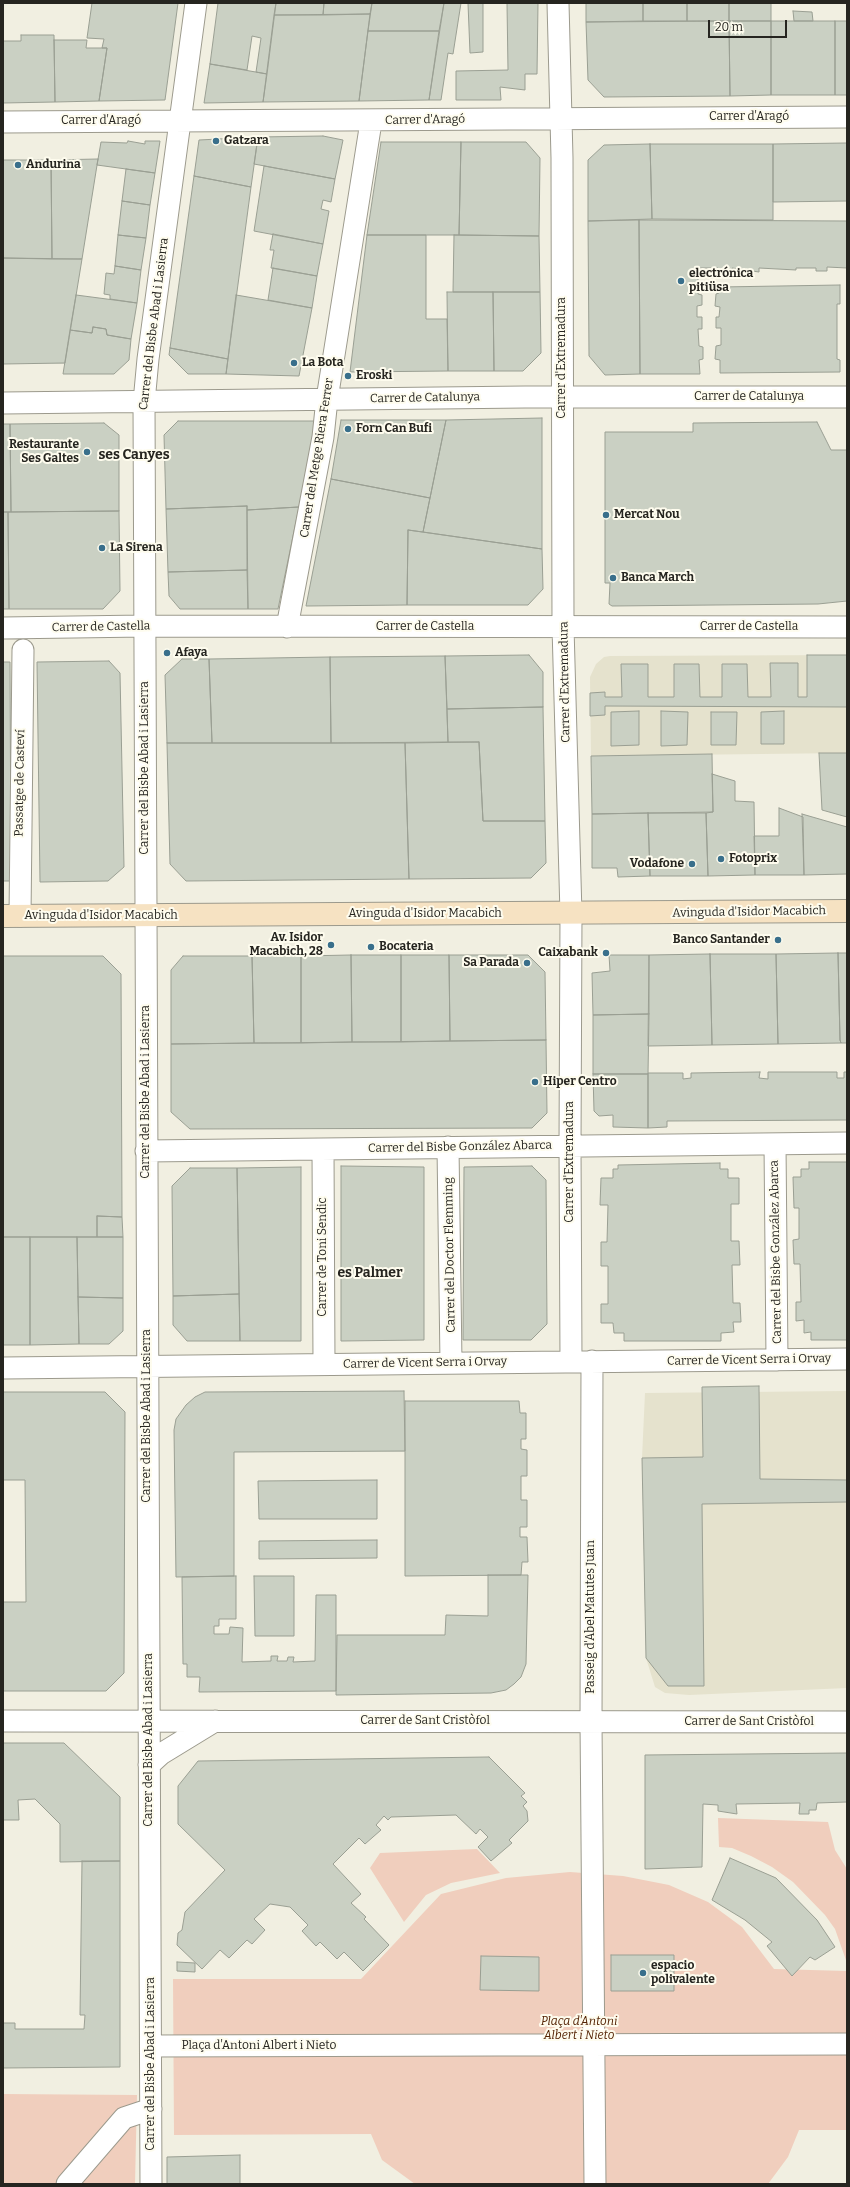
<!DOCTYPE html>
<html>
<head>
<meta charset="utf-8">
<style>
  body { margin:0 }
  #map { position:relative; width:850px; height:2187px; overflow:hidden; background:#f1efe1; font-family:Bitter,serif }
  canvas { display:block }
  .frame { position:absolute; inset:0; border:4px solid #262520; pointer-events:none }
  .scale { position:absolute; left:708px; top:20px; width:79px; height:18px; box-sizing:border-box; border:2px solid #262520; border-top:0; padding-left:5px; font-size:12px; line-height:14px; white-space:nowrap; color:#262520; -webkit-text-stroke:3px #fefcee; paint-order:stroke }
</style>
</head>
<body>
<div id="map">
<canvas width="850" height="2187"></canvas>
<div class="frame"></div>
<div class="scale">20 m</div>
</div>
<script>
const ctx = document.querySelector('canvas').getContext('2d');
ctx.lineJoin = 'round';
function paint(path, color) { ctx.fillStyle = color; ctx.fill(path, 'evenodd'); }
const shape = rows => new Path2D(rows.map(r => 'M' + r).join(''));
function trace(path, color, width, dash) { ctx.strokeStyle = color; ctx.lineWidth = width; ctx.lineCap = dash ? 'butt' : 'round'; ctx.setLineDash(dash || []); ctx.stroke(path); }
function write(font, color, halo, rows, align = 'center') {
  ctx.font = font + ' Bitter,serif'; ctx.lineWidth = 4; ctx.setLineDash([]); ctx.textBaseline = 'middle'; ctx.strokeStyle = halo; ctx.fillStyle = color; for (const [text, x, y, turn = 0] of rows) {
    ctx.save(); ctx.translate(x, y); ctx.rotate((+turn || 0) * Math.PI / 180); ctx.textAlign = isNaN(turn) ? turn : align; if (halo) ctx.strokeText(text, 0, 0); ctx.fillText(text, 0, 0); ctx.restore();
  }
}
paint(shape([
  [847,655,847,753,591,756,590,677,596,664,604,657,610,656],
  [847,1391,847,1688,689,1695,665,1693,655,1687,646,1658,642,1458,645,1393]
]), '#e5e2cd');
paint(shape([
  [718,1818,828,1822,835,1850,847,1869,847,1963,835,1929,825,1915,793,1882,772,1867,751,1856,732,1848,719,1847],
  [477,1849,500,1873,451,1883,426,1895,404,1922,370,1868,380,1853],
  [570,1872,623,1876,669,1885,708,1902,742,1927,774,1969,847,1971,847,2130,799,2130,788,2157,768,2184,415,2184,382,2160,371,2134,174,2135,173,1979,361,1979,441,1894,506,1878],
  [3,2094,137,2095,135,2184,3,2184]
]), '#f0cebd');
const building = shape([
  [92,3,178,3,165,100,99,101,107,48,102,48,104,39,87,38,92,3],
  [218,3,276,3,267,74,256,72,261,38,252,36,247,70,210,64,218,3],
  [276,3,324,3,323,15,274,15,276,3],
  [324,3,372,3,370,14,323,15,324,3],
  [372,3,444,3,439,31,368,31,372,3],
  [444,3,461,3,453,54,448,53,441,100,429,100,444,3],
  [468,3,483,3,483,52,470,53,468,3],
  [507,3,538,3,537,74,525,74,525,90,500,87,501,100,456,100,456,71,508,70,507,3],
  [586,3,643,3,643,21,586,22,586,3],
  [643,3,687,3,687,21,643,21,643,3],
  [687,3,729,3,729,21,687,21,687,3],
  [729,3,771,3,771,21,729,21,729,3],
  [793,11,812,12,813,21,794,21,793,11],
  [370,14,359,101,263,102,274,15,370,14],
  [729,21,730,96,604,97,588,80,586,22,729,21],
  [729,21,771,21,771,95,730,96,729,21],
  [771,21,835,21,835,95,771,95,771,21],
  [835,21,847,21,847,95,835,95,835,21],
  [368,31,439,31,429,100,359,101,368,31],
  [21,35,54,35,55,102,3,103,3,41,21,41,21,35],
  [54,40,87,40,86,48,107,48,99,101,55,102,54,40],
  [210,64,267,74,263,102,204,103,210,64],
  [323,136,343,140,335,179,254,164,258,137,323,136],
  [258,137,251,187,194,176,199,140,258,137],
  [128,141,145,144,145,141,160,141,155,173,97,165,101,142,127,143,128,141],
  [381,142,461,142,459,235,367,235,381,142],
  [461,142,526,142,540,158,539,236,459,235,461,142],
  [847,143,847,201,773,202,773,144,847,143],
  [650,144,652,219,588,221,588,160,604,145,650,144],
  [650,144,773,144,773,220,652,219,650,144],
  [98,159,82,259,52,259,51,160,98,159],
  [3,160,51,160,52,259,3,258,3,160],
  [264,166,335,179,331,202,323,200,321,209,329,211,323,244,254,231,264,166],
  [126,169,155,173,150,205,122,201,126,169],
  [194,176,251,187,228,359,170,348,194,176],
  [122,201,150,205,146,238,118,235,122,201],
  [639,220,847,221,847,268,827,267,827,271,816,271,816,268,796,268,796,270,759,268,759,272,732,268,732,272,718,272,718,268,698,268,698,294,702,295,702,305,697,306,697,317,702,317,702,329,698,329,699,346,703,347,703,359,699,360,700,374,640,374,639,220],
  [639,220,640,374,605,375,589,356,588,221,639,220],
  [273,234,323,244,317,276,271,268,274,250,270,250,273,234],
  [118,235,146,238,141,270,115,266,118,235],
  [367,235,426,235,426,319,447,319,448,371,350,372,367,235],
  [454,235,539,236,540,292,453,292,454,235],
  [3,258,82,259,65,363,3,364,3,258],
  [115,266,141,270,137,303,110,299,110,295,104,294,106,273,114,274,115,266],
  [273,268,317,276,312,308,268,300,273,268],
  [840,285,840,304,837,304,837,359,840,360,840,372,720,373,720,360,715,359,716,346,721,345,721,328,716,328,716,317,719,317,720,307,715,306,716,294,719,293,720,287,840,285],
  [447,292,493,292,494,371,448,371,447,292],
  [493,292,540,292,541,353,523,371,494,371,493,292],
  [76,295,137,303,131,339,107,335,106,329,93,327,92,333,70,330,76,295],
  [236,295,312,308,299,376,226,374,236,295],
  [93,327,106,329,107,335,131,339,129,360,114,374,63,374,70,330,92,333,93,327],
  [170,348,228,359,226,374,188,374,169,355,170,348],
  [542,418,542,549,423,532,446,420,542,418],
  [341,420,446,420,430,498,331,479,341,420],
  [178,421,317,421,299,507,247,510,247,506,166,509,164,435,178,421],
  [817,422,831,450,847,450,847,601,818,604,612,606,609,604,610,583,605,583,605,432,693,432,693,423,817,422],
  [104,423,119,435,119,511,11,512,10,424,104,423],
  [3,424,10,424,11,512,3,512,3,424],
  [331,479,430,498,423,532,408,530,407,605,306,606,331,479],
  [247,506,247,570,168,572,166,509,247,506],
  [299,507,278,609,248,609,247,510,299,507],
  [119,511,120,591,103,609,9,609,8,512,119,511],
  [3,512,8,512,9,609,3,609,3,512],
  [408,530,542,549,543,589,528,605,407,605,408,530],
  [247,570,248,609,180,609,169,596,168,572,247,570],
  [529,655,543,672,543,707,447,709,445,656,529,655],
  [807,655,847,655,847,707,605,706,605,715,590,716,590,693,605,692,605,697,622,697,621,664,648,664,648,697,674,697,674,664,699,664,700,697,722,697,722,664,747,664,748,697,771,697,770,663,798,663,798,697,807,697,807,655],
  [445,656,448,742,331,743,330,657,445,656],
  [330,657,331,743,212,743,209,659,330,657],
  [182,659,209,659,212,743,167,743,165,675,182,659],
  [109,661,120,673,124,867,108,881,40,882,37,662,109,661],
  [3,662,10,662,11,881,3,881,3,662],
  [543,707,545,821,483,821,479,742,448,742,447,709,543,707],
  [639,711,639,745,611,746,611,712,639,711],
  [661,711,688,712,687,745,661,746,661,711],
  [784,711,784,744,761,744,761,712,784,711],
  [711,712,737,712,736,745,711,745,711,712],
  [479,742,483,821,545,821,546,863,531,878,409,879,405,743,479,742],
  [167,743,405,743,409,879,186,881,170,864,167,743],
  [819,753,847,753,847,817,822,810,819,753],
  [712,754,713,812,592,814,591,756,712,754],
  [712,774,735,781,735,801,754,802,755,875,708,876,706,813,713,812,712,774],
  [779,808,803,817,804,875,755,875,754,836,779,836,779,808],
  [648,813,706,813,708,876,650,876,648,813],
  [648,813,650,876,618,877,617,868,592,868,592,814,648,813],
  [802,814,847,827,847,874,804,875,802,814],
  [838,953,847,953,847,1043,841,1043,840,1040,838,953],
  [838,953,840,1040,841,1043,778,1044,776,954,838,953],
  [710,954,776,954,778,1044,712,1045,710,954],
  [710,954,712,1045,648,1046,649,955,710,954],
  [351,955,352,1042,301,1043,301,956,351,955],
  [351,955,401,955,401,1042,352,1042,351,955],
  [401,955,449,955,450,1041,401,1042,401,955],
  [449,955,528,955,545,972,546,1040,450,1041,449,955],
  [609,955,649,955,649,1014,593,1015,592,973,610,971,609,955],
  [3,956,103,956,121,974,122,1217,97,1216,97,1237,3,1237,3,956],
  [183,956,252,956,254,1043,171,1044,171,970,183,956],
  [252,956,301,956,301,1043,254,1043,252,956],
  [649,1014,648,1074,593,1074,593,1015,649,1014],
  [546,1040,547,1113,532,1128,190,1129,171,1112,171,1044,546,1040],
  [760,1072,759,1078,768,1079,768,1072,837,1072,837,1078,844,1078,844,1072,847,1072,847,1120,667,1121,667,1127,648,1128,648,1073,683,1073,683,1079,691,1078,691,1073,760,1072],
  [593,1074,648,1074,648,1128,613,1127,613,1115,599,1116,594,1111,593,1074],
  [809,1162,847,1162,847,1340,811,1340,811,1332,804,1333,804,1320,796,1321,796,1302,801,1302,800,1264,794,1264,793,1240,799,1239,799,1208,794,1208,793,1177,801,1177,801,1169,809,1169,809,1162],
  [720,1163,720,1169,728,1169,728,1178,739,1178,739,1204,731,1204,731,1241,739,1241,740,1265,732,1265,733,1303,740,1303,741,1322,733,1322,734,1332,721,1333,721,1341,624,1341,624,1333,614,1333,613,1323,601,1323,601,1304,608,1304,608,1266,601,1266,601,1242,607,1242,608,1205,600,1205,601,1178,613,1178,613,1169,618,1169,618,1165,720,1163],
  [341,1166,424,1167,424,1340,341,1341,341,1166],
  [532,1166,546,1180,547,1324,531,1340,463,1340,464,1167,532,1166],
  [301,1167,301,1341,240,1341,237,1168,301,1167],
  [190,1168,237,1168,239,1294,173,1296,172,1186,190,1168],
  [97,1216,122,1217,123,1237,97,1237,97,1216],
  [3,1237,30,1237,30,1345,3,1345,3,1237],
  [30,1237,77,1237,79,1344,30,1345,30,1237],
  [77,1237,123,1237,123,1298,78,1297,77,1237],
  [239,1294,240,1341,187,1341,173,1325,173,1296,239,1294],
  [78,1297,123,1298,123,1331,109,1344,79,1344,78,1297],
  [759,1386,760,1479,847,1480,847,1502,702,1504,704,1686,668,1686,646,1658,642,1458,703,1457,702,1387,759,1386],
  [404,1391,405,1451,234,1452,234,1576,176,1577,174,1430,176,1419,186,1405,195,1397,205,1392,404,1391],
  [3,1392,105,1392,125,1412,124,1673,106,1691,3,1691,3,1602,26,1602,25,1480,3,1480,3,1392],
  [405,1401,519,1401,520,1413,526,1413,526,1439,521,1439,521,1449,527,1450,527,1476,521,1476,521,1500,527,1500,527,1527,520,1527,520,1537,527,1537,528,1562,522,1562,521,1575,405,1576,405,1401],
  [377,1480,377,1519,259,1519,258,1481,377,1480],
  [377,1540,377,1558,259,1559,259,1541,377,1540],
  [488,1575,528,1575,526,1664,521,1677,514,1684,506,1690,491,1693,336,1695,337,1635,445,1635,446,1615,488,1616,488,1575],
  [236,1576,236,1619,219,1619,219,1626,214,1626,214,1634,229,1634,230,1627,243,1628,242,1662,271,1661,271,1656,278,1656,277,1661,287,1661,288,1657,294,1657,293,1662,315,1661,316,1595,336,1595,336,1691,199,1692,200,1677,187,1677,187,1664,183,1664,182,1577,236,1576],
  [254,1576,294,1576,294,1636,255,1636,254,1576],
  [3,1743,64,1743,120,1797,120,1861,60,1862,60,1824,35,1799,18,1800,19,1820,3,1820,3,1743],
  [847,1753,847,1802,817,1803,816,1810,809,1810,809,1814,799,1814,800,1803,736,1804,737,1814,718,1811,718,1805,703,1804,702,1867,645,1869,645,1755,847,1753],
  [489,1757,525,1793,521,1796,527,1802,523,1806,527,1811,528,1821,509,1840,512,1843,491,1861,478,1847,488,1837,480,1829,476,1834,456,1815,391,1817,388,1820,384,1816,376,1825,381,1830,365,1844,359,1838,333,1864,361,1894,351,1903,366,1917,364,1919,389,1945,363,1971,344,1952,337,1959,320,1942,316,1946,302,1931,308,1925,290,1907,270,1904,254,1919,265,1930,252,1944,247,1940,229,1958,220,1950,202,1969,177,1945,178,1933,182,1930,185,1912,225,1870,178,1824,178,1786,198,1761,489,1757],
  [730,1858,776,1878,817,1920,835,1947,815,1960,810,1957,792,1976,767,1946,772,1942,745,1920,712,1900,730,1858],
  [82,1861,120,1861,120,2067,3,2068,3,2023,15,2023,15,2029,84,2029,85,2015,80,2015,82,1861],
  [611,1955,674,1955,674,1991,611,1991,611,1955],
  [481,1956,539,1957,539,1991,480,1990,481,1956],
  [177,1962,195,1963,195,1972,177,1971,177,1962],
  [240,2155,240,2184,167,2184,167,2157,240,2155]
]);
paint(building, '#cad0c3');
trace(building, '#9a9f93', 1);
const street = shape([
  [558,3,562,158,563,627,571,914,570,1146,571,1362],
  [3,122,847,117],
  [3,403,525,397,847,397],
  [287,627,323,437,327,399,371,122],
  [3,628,144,626,847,627],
  [20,916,23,650],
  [775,1144,777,1360],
  [448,1147,451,1363],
  [323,1149,324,1364],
  [146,1151,847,1143],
  [592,1361,591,1722,595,2184],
  [3,1368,847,1359],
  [3,1721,847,1722],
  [149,1765,161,1754,215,1721],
  [151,2046,847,2044],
  [67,2184,124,2118,151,2109],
  [151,2184,144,402,148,359,196,3]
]);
const secondary = shape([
  [3,916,847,911]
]);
trace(street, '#9c9a8d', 23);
trace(secondary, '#9c9a8d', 24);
trace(street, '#fff', 21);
trace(secondary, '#f6e2c2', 22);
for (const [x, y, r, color] of [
  [216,141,4,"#396f8b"],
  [18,165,4,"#396f8b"],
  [681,281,4,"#396f8b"],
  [294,363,4,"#396f8b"],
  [348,376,4,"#396f8b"],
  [348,429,4,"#396f8b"],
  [87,452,4,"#396f8b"],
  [606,515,4,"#396f8b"],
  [102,548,4,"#396f8b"],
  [613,578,4,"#396f8b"],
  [167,653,4,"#396f8b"],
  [721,859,4,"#396f8b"],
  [692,864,4,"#396f8b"],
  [778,940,4,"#396f8b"],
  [331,945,4,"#396f8b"],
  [371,947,4,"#396f8b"],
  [606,953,4,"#396f8b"],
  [527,963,4,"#396f8b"],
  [535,1082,4,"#396f8b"],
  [643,1973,4,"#396f8b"]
]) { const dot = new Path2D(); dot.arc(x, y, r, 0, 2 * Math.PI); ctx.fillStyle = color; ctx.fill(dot); trace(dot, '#fefcee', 1.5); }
write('12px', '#262520', '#fefcee', [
  ["Carrer d'Aragó",749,117],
  ["Carrer d'Aragó",425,120,-1],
  ["Carrer d'Aragó",101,121],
  ["Carrer del Bisbe Abad i Lasierra",154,324,-83],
  ["Carrer d'Extremadura",562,358,-90],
  ["Carrer de Catalunya",749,397],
  ["Carrer de Catalunya",425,398,-1],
  ["Carrer del Metge Riera Ferrer",317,458,-81],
  ["Carrer de Castella",101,627,-1],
  ["Carrer de Castella",425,627],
  ["Carrer de Castella",749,627],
  ["Carrer d'Extremadura",565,682,-91],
  ["Carrer del Bisbe Abad i Lasierra",145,768,-90],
  ["Passatge de Casteví",20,783,-89],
  ["Avinguda d'Isidor Macabich",749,912,-1],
  ["Avinguda d'Isidor Macabich",425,914],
  ["Avinguda d'Isidor Macabich",101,916],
  ["Carrer del Bisbe Abad i Lasierra",146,1092,-90],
  ["Carrer del Bisbe González Abarca",460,1147,-1],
  ["Carrer d'Extremadura",570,1162,-90],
  ["Carrer del Bisbe González Abarca",776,1252,-91],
  ["Carrer del Doctor Flemming",450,1255,-91],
  ["Carrer de Toni Sendic",323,1257,-90],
  ["Carrer de Vicent Serra i Orvay",749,1360,-1],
  ["Carrer de Vicent Serra i Orvay",425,1363,-1],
  ["Carrer del Bisbe Abad i Lasierra",147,1416,-90],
  ["Passeig d'Abel Matutes Juan",591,1617,-90],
  ["Carrer de Sant Cristòfol",425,1721],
  ["Carrer de Sant Cristòfol",749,1722],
  ["Carrer del Bisbe Abad i Lasierra",149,1740,-90],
  ["Plaça d'Antoni Albert i Nieto",259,2046],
  ["Carrer del Bisbe Abad i Lasierra",151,2064,-90]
]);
write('bold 12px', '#262520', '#fefcee', [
  ["Gatzara",224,141],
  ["Andurina",26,165],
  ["electrónica",689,274],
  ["pitiüsa",689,288],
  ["La Bota",302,363],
  ["Eroski",356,376],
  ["Forn Can Bufi",356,429],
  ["Restaurante",79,445,"right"],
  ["Ses Galtes",79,459,"right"],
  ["Mercat Nou",614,515],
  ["La Sirena",110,548],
  ["Banca March",621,578],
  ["Afaya",175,653],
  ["Fotoprix",729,859],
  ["Vodafone",684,864,"right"],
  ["Av. Isidor",323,938,"right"],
  ["Macabich, 28",323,952,"right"],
  ["Banco Santander",770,940,"right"],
  ["Bocateria",379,947],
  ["Caixabank",598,953,"right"],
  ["Sa Parada",519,963,"right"],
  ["Hiper Centro",543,1082],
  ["espacio",651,1966],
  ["polivalente",651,1980]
], 'left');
write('italic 12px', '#542304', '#fefcee', [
  ["Plaça d'Antoni",579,2022],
  ["Albert i Nieto",579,2036]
]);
write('bold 14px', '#262520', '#fefcee', [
  ["ses Canyes",134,455],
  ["es Palmer",370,1273]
]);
</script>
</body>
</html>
